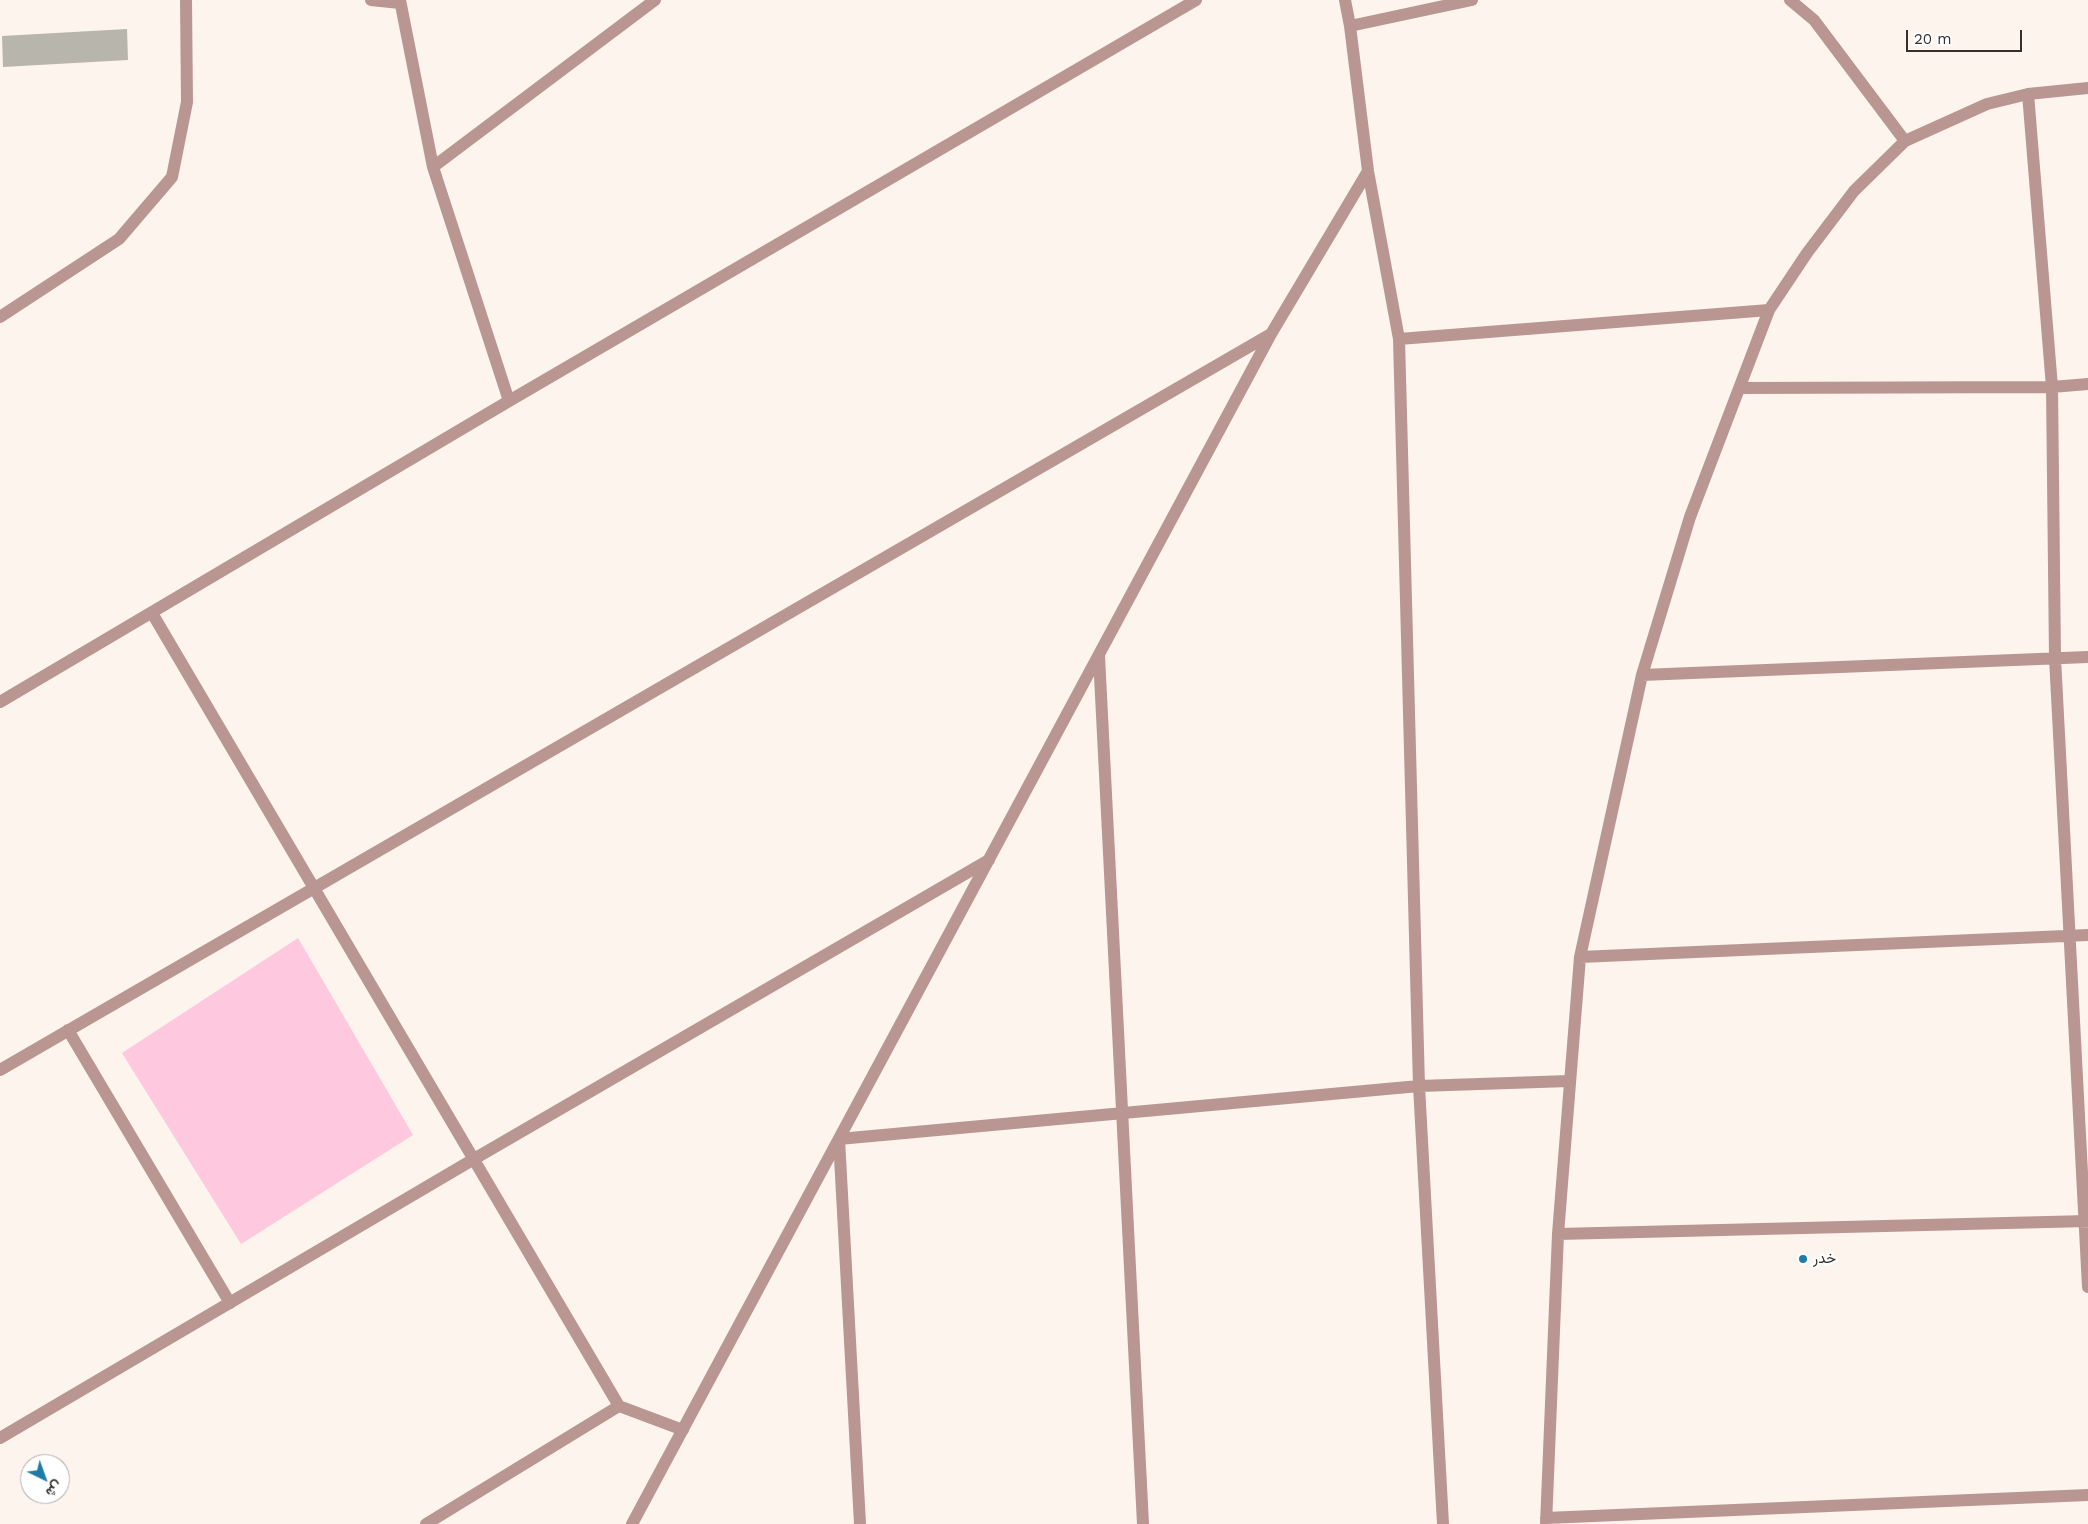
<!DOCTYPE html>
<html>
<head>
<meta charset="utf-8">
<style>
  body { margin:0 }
  #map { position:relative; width:2088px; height:1524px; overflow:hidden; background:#fcf4ed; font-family:"Work Sans",Vazirmatn,sans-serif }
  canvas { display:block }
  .north { position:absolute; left:20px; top:1454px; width:50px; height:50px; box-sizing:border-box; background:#fff; border:1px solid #adacab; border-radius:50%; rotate:138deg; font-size:14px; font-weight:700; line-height:20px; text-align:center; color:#33302d }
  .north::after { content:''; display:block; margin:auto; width:18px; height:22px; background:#1f7ca9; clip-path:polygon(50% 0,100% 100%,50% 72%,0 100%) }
  .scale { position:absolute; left:1906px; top:30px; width:116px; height:22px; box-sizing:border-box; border:2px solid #33302d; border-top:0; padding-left:6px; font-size:15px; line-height:18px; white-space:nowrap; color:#33302d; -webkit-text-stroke:4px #fff; paint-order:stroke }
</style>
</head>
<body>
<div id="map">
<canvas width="2088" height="1524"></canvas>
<div class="north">ش</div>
<div class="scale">20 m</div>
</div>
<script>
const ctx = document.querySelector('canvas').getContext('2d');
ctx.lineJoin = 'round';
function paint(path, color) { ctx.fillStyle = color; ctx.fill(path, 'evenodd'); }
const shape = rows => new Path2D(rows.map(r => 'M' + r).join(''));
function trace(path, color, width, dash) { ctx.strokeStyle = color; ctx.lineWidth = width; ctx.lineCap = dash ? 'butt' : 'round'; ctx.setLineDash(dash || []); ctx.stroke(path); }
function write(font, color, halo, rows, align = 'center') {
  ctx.font = font + ' "Work Sans",Vazirmatn,sans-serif'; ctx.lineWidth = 4.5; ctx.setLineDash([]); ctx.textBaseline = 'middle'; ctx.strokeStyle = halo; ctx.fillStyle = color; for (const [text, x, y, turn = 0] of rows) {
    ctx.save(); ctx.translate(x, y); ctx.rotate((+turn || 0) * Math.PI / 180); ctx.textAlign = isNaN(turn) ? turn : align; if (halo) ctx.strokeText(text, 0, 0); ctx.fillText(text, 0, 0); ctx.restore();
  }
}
paint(shape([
  [298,938,413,1135,241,1244,122,1053]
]), '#fec8de');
paint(shape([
  [127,29,128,60,3,67,2,36]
]), '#b7b5ac');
trace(shape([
  [371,0,400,3],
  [400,0,433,167,509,401],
  [1345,0,1350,26,1368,171,1399,339,1419,1086,1443,1524],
  [1790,0,1814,20,1905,141],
  [1350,26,1472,0],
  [2028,94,2052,387,2055,658,2088,1287],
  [433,167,655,0],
  [0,317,119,239,172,177,187,102,186,0],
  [1399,339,1769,310],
  [1740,388,2052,387,2088,384],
  [152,613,619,1406,683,1430],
  [1099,656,1143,1524],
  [1642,675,2088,657],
  [0,702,509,401,1196,0],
  [1580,957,2088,935],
  [68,1030,230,1303],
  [0,1070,1271,334],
  [1558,1234,2088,1221],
  [0,1438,474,1159,989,860],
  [1546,1518,2088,1495],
  [426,1524,619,1406],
  [632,1524,1271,334,1368,171],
  [860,1524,839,1139,1419,1086,1569,1081],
  [1546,1524,1558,1234,1580,957,1642,675,1690,517,1769,310,1807,253,1854,191,1905,141,1987,104,2028,94,2088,88]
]), '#b99691', 12);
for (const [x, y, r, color] of [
  [1803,1259,5,"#1f7ca9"]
]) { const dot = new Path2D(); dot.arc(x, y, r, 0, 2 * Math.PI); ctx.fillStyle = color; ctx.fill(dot); trace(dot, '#fff', 2); }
write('15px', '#33302d', '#fff', [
  ["خدر",1813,1259]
], 'left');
</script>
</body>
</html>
